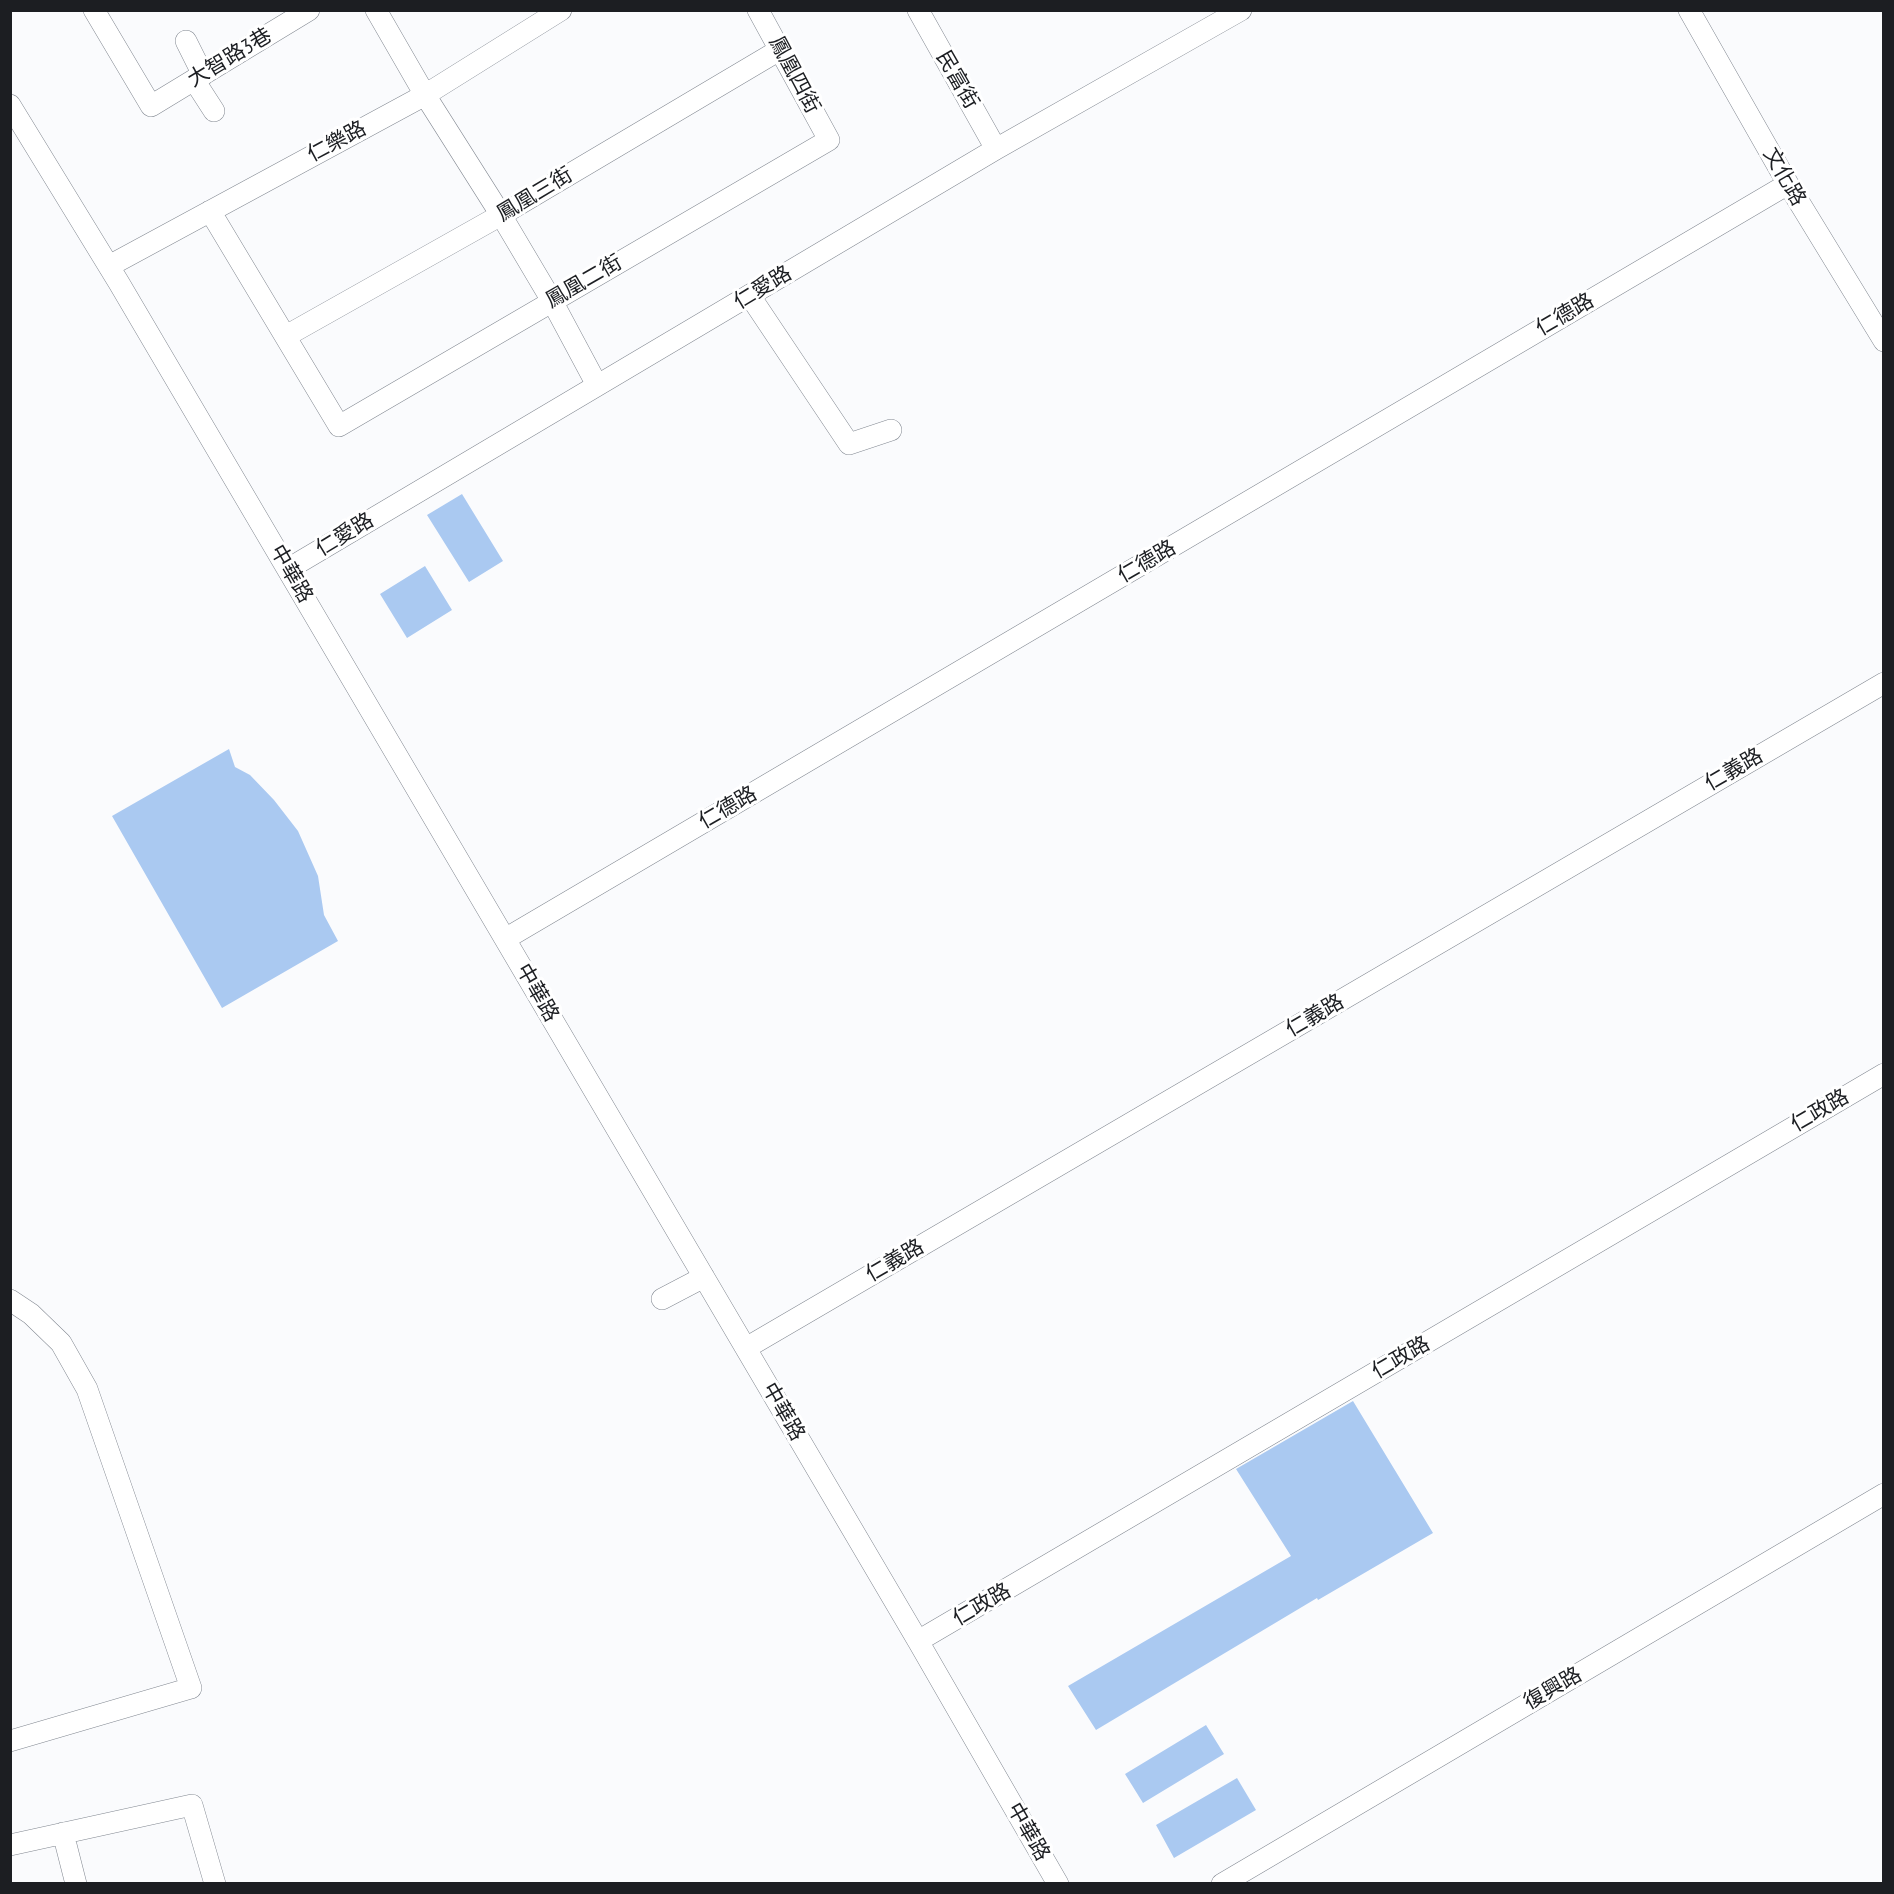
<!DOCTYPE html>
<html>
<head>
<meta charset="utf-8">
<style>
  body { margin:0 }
  #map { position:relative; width:1894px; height:1894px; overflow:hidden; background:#fafbfd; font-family:"PT Sans Narrow",sans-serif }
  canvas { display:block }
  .frame { position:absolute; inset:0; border:12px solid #1c1e22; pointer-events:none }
</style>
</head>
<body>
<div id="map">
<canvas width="1894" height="1894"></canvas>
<div class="frame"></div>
</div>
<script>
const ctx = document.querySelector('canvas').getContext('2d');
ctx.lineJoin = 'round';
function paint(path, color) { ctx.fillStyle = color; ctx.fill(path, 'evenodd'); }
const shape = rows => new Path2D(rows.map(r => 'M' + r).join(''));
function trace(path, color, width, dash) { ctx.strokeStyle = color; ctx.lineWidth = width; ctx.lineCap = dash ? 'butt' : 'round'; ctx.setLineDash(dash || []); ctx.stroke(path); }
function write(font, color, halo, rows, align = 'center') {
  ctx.font = font + ' "PT Sans Narrow","Noto Sans TC",sans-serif'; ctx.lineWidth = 6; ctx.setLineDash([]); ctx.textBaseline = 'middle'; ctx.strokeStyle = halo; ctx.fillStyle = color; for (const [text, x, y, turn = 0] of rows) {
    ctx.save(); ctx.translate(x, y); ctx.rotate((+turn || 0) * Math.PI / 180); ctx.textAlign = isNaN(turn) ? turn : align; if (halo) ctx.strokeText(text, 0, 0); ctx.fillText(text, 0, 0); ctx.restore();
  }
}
paint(shape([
  [462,494,503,561,469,582,427,515],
  [425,566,452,610,407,638,380,594],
  [229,749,235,767,250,775,274,800,298,831,318,876,324,915,338,941,222,1008,112,816],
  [1353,1401,1433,1533,1318,1600,1317,1598,1096,1730,1068,1686,1291,1556,1236,1469],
  [1206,1725,1224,1754,1143,1803,1125,1774],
  [1237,1778,1256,1810,1174,1858,1156,1825]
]), '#aac9f1');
const minor = shape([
  [94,10,151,106,309,10],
  [376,10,425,95,501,215,552,301,597,385],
  [918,10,996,149],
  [1689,10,1788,184,1884,341],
  [186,41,203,75],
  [194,80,214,111],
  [10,105,119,283,918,1641,1058,1884],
  [210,211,339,426,829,140,758,10],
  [109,266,425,95,561,10],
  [750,296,849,444,891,430],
  [286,336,501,215,781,49],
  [288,569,996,149,1241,10],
  [505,939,1788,184],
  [662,1299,704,1277],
  [10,1300,31,1314,61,1343,87,1389,191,1688,10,1741],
  [746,1348,1884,683],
  [918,1641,1884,1074],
  [63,1833,76,1884],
  [10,1845,192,1805,215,1884],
  [1222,1884,1884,1494]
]);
trace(minor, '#828891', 22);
trace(minor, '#fff', 21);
write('21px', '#1c1e22', '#fff', [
  ["大智路3巷",230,58,-31],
  ["鳳凰四街",794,75,62],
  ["民富街",957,80,60],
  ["仁樂路",337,142,-28],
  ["文化路",1784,177,60],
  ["鳳凰三街",535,195,-31],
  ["鳳凰二街",584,282,-30],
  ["仁愛路",763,288,-31],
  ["仁德路",1565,315,-30],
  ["仁愛路",345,535,-31],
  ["仁德路",1147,562,-30],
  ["中華路",291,574,60],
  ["仁義路",1734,770,-30],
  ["仁德路",728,808,-30],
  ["中華路",537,993,60],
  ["仁義路",1315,1016,-30],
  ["仁政路",1820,1111,-30],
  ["仁義路",895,1261,-30],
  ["仁政路",1401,1358,-30],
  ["中華路",783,1412,60],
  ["仁政路",982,1605,-30],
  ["復興路",1553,1689,-30],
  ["中華路",1028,1832,60]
]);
</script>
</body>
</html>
